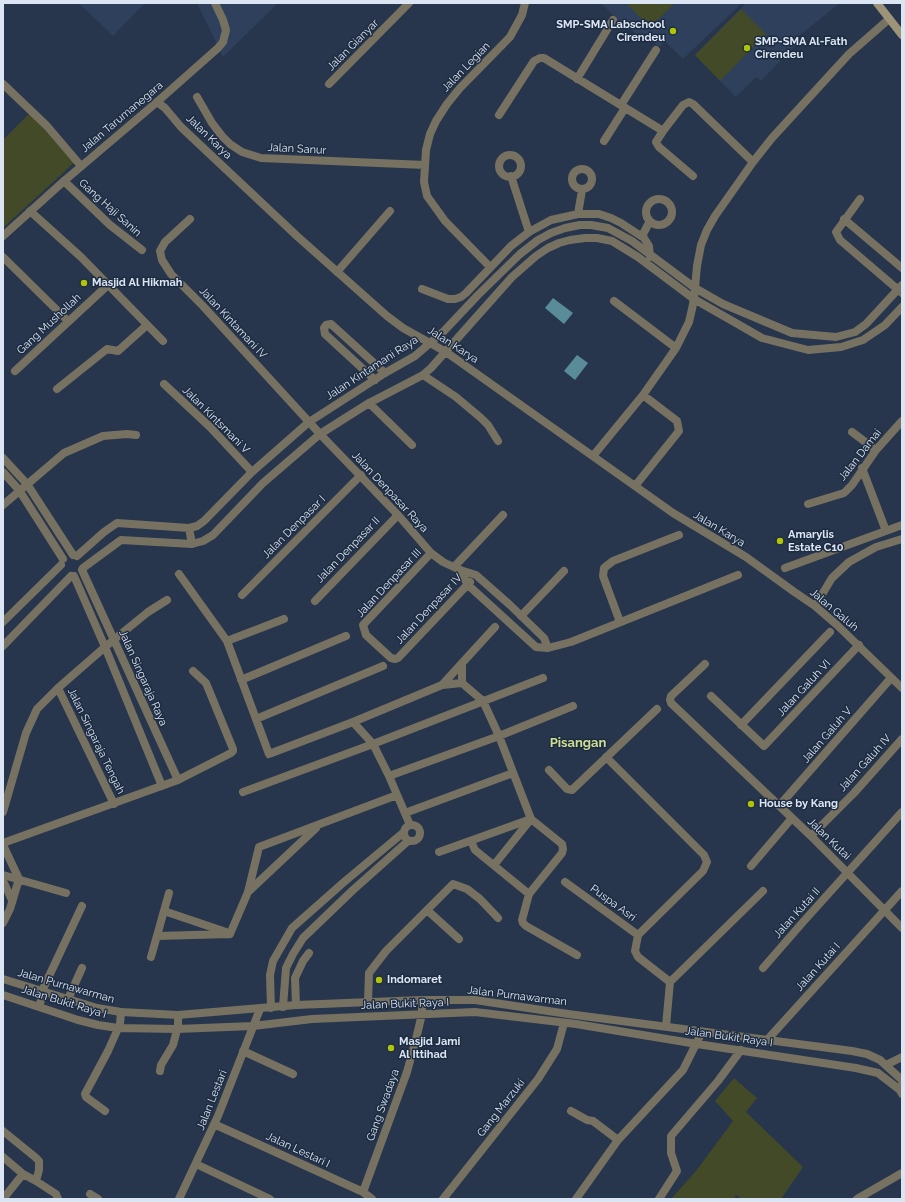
<!DOCTYPE html>
<html>
<head>
<meta charset="utf-8">
<style>
  body { margin:0 }
  #map { position:relative; width:905px; height:1202px; overflow:hidden; background:#27364c; font-family:Raleway,sans-serif }
  canvas { display:block }
  .frame { position:absolute; inset:0; border:4px solid #dce5f4; pointer-events:none }
</style>
</head>
<body>
<div id="map">
<canvas width="905" height="1202"></canvas>
<div class="frame"></div>
</div>
<script>
const ctx = document.querySelector('canvas').getContext('2d');
ctx.lineJoin = 'round';
function paint(path, color) { ctx.fillStyle = color; ctx.fill(path, 'evenodd'); }
const shape = rows => new Path2D(rows.map(r => 'M' + r).join(''));
function trace(path, color, width, dash) { ctx.strokeStyle = color; ctx.lineWidth = width; ctx.lineCap = dash ? 'butt' : 'round'; ctx.setLineDash(dash || []); ctx.stroke(path); }
function write(font, color, halo, rows, align = 'center') {
  ctx.font = font + ' Raleway,sans-serif'; ctx.lineWidth = 3; ctx.setLineDash([]); ctx.textBaseline = 'middle'; ctx.strokeStyle = halo; ctx.fillStyle = color; for (const [text, x, y, turn = 0] of rows) {
    ctx.save(); ctx.translate(x, y); ctx.rotate((+turn || 0) * Math.PI / 180); ctx.textAlign = isNaN(turn) ? turn : align; if (halo) ctx.strokeText(text, 0, 0); ctx.fillText(text, 0, 0); ctx.restore();
  }
}
paint(shape([
  [79,3,145,3,113,36],
  [197,3,278,3,223,57],
  [601,3,742,3,683,59,665,41,659,47,647,35,642,40,627,25,625,27],
  [746,3,840,3,795,39,798,42,761,81,756,77,736,97,695,55]
]), '#2e405b');
paint(shape([
  [626,3,675,3,650,27],
  [741,9,766,34,720,81,695,55],
  [30,113,76,161,3,228,3,140],
  [734,1078,757,1098,746,1112,803,1167,781,1199,741,1199,736,1195,734,1199,671,1199,696,1171,733,1121,715,1101]
]), '#424a27');
paint(shape([
  [553,298,573,313,564,324,545,308],
  [577,355,588,363,575,380,564,371]
]), '#598c98');
trace(shape([
  [577,79,613,20],
  [3,84,47,126,81,166],
  [329,84,409,3],
  [197,97,212,123,222,136,230,144,242,152,261,158,425,165],
  [157,102,165,108,181,127,298,237,387,316,403,328,446,352,673,513,746,557,793,591,815,606,837,625,902,688],
  [621,105,656,50],
  [499,115,534,61,540,58,544,58,663,131,683,105,689,102,693,104,753,162],
  [663,131,656,142,659,147,693,176],
  [604,141,625,108],
  '499 166a11 11 0 1 1 22 0a11 11 0 1 1-22 0Z',
  '572 179a10 10 0 1 1 20 0a10 10 0 1 1-20 0Z',
  [511,176,529,232],
  [64,181,110,225,142,250],
  '646 212a13 13 0 1 1 26 0a13 13 0 1 1-26 0Z',
  [860,199,836,232,840,240,902,293],
  [30,211,81,257,163,341],
  [578,214,582,190],
  [190,219,165,242,160,251,162,260,171,274,203,306,320,434,398,515,431,553,443,562,460,570,476,575,510,605,544,638,548,648],
  [844,219,902,268],
  [642,236,650,221],
  [3,257,68,321],
  [490,267,445,221,427,196,424,182,426,150,430,134,436,121,447,104,460,88,510,37,522,15,525,3],
  [337,272,390,211],
  [422,289,448,299,455,299,461,297,466,293,511,246,529,232,551,220,578,214,599,214,611,218,621,223,644,238,649,246,650,257],
  [614,301,676,348],
  [15,371,108,285],
  [423,375,456,397,481,418,488,425,498,441],
  [375,380,325,334,324,328,326,325,331,324,385,373],
  [164,384,210,427,252,472],
  [57,389,107,349,118,351,147,325],
  [369,403,412,445],
  [852,432,876,450],
  [593,456,643,395,676,348,689,322,692,309,694,299,697,266,701,245,707,230,715,216,753,162,772,138,849,54,889,19],
  [3,458,27,484,73,555],
  [862,468,886,531],
  [3,472,19,490,63,559],
  [635,486,679,431,677,421,643,395],
  [808,504,844,493,852,485,876,450,902,421],
  [3,505,64,453,103,436,127,434,136,435],
  [189,528,192,544],
  [431,553,363,625,366,635,391,658,395,659,398,658,470,582],
  [77,556,104,532,117,523,189,528,197,526,204,521,252,472,309,422,385,373,415,356,444,331,478,295,520,254,538,240,551,233,565,228,580,225,591,225,608,228,632,241,695,288,723,304,792,333,836,337,855,332,866,324,902,285],
  [454,567,503,515],
  [83,568,121,540,192,544,203,541,213,535,263,483,320,434,369,403,423,375,431,368,512,277,536,256,548,248,559,243,570,240,585,238,597,238,612,241,638,257,694,299,762,338,808,350,841,347,863,340,885,325,902,307],
  [785,568,902,525],
  [82,570,178,780],
  [460,570,468,585,536,647,548,648,571,642,738,575],
  [179,574,227,641,269,754,353,722,442,685,495,627],
  [74,576,105,647,162,786],
  [242,595,361,475],
  [315,601,398,515],
  [815,606,832,578,849,562,876,547,902,539],
  [521,616,564,571],
  [3,622,61,565],
  [620,622,603,576,604,568,613,561,679,535],
  [227,641,284,619],
  [3,646,71,576],
  [462,663,462,683],
  [705,664,671,696,670,700,671,703,811,836,902,928],
  [241,680,346,636],
  [442,685,462,683,483,701,499,736,531,819,494,865],
  [58,688,114,804],
  [711,696,764,746,859,645],
  [256,719,383,666],
  [353,722,373,744,389,776,410,825],
  [741,725,830,632],
  [606,757,704,855,707,862,703,871,638,935],
  [549,770,567,789,572,790,657,709],
  [389,776,499,736,573,706],
  [243,792,373,744,543,678],
  [779,806,891,678],
  [3,812,26,733,37,709,58,688,105,647,148,612,167,600],
  [405,813,513,773],
  '404 833a8 8 0 1 1 16 0a8 8 0 1 1-16 0Z',
  [811,836,854,793,902,739],
  [3,843,178,780,231,753,233,751,233,749,206,683,193,671],
  [3,845,19,879],
  [439,852,531,819,562,844,563,849,562,853,529,894,475,850,471,841],
  [751,866,792,818],
  [3,875,66,893],
  [3,881,12,900],
  [565,882,638,935,635,951,638,957,670,982,666,1026],
  [248,892,316,828],
  [529,894,522,920,523,923,526,926,577,955],
  [427,910,459,939],
  [164,911,226,932],
  [3,923,10,909,19,879],
  [230,934,248,892,259,847,397,795],
  [157,936,230,934],
  [151,957,169,893],
  [763,968,803,922,902,812],
  [670,982,763,891],
  [42,991,82,906],
  [3,995,78,1020,98,1025,118,1028,177,1029,253,1026,312,1019,475,1012,576,1024,697,1044,856,1068,878,1073,900,1090],
  [68,999,82,968],
  [368,1002,369,973,386,951,453,884,467,889,480,899,498,918],
  [296,1005,295,978,303,961,309,953],
  [39,1006,44,992],
  [283,1007,286,968,293,954,303,938,353,890,408,841],
  [271,1008,270,975,273,961,292,928,344,882,404,832],
  [768,1039,902,891],
  [243,1051,293,1074],
  [886,1065,902,1057],
  [160,1071,161,1065,173,1045,178,1026,178,1015],
  [105,1111,86,1097,85,1094,108,1051,120,1024,121,1012],
  [571,1111,587,1120,593,1121,618,1140],
  [214,1124,363,1192,372,1199],
  [3,1131,35,1157,39,1161,39,1170,36,1181],
  [3,1157,23,1174,36,1181,56,1194,58,1199],
  [196,1164,270,1199],
  [363,1192,407,1072,416,1039,422,1014,422,1000],
  [90,1194,98,1199],
  [3,1199,23,1174],
  [179,1199,218,1116,260,1009],
  [443,1199,538,1079,557,1049,564,1023],
  [576,1199,618,1140,683,1070,702,1032],
  [659,1199,677,1171,671,1153,671,1136,718,1081,741,1050],
  [857,1199,902,1173]
]), '#777161', 8);
trace(shape([
  [3,236,64,181,157,102,218,48,223,42,226,30,223,20,215,3],
  [3,979,97,1008,121,1012,178,1015,296,1005,422,1000,475,1000,568,1014,852,1051,867,1054,880,1060,902,1080],
  [902,1084,900,1090,902,1094]
]), '#777161', 8);
trace(shape([
  [877,3,902,35]
]), '#9c9378', 8);
for (const [x, y, r, color] of [
  [673,31,4,"#afc506"],
  [747,48,4,"#afc506"],
  [84,283,4,"#afc506"],
  [780,541,4,"#afc506"],
  [751,804,4,"#afc506"],
  [379,980,4,"#afc506"],
  [391,1048,4,"#afc506"]
]) { const dot = new Path2D(); dot.arc(x, y, r, 0, 2 * Math.PI); ctx.fillStyle = color; ctx.fill(dot); trace(dot, '#1d2c41', 1.5); }
write('bold 11px', '#dce5f4', '#1d2c41', [
  ["SMP-SMA Labschool",665,25,"right"],
  ["Cirendeu",665,38,"right"],
  ["SMP-SMA Al-Fath",755,42],
  ["Cirendeu",755,55],
  ["Masjid Al Hikmah",92,283],
  ["Amarylis",788,535],
  ["Estate C10",788,548],
  ["House by Kang",759,804],
  ["Indomaret",387,980],
  ["Masjid Jami",399,1042],
  ["Al Ittihad",399,1055]
], 'left');
write('11px', '#dce5f4', '#1d2c41', [
  ["Jalan Gianyar",353,45,-45],
  ["Jalan Legian",466,67,-46],
  ["Jalan Tarumanegara",122,117,-40],
  ["Jalan Karya",209,137,44],
  ["Jalan Sanur",297,149,3],
  ["Gang Haji Sanin",110,208,42],
  ["Jalan Kintamani IV",233,323,47],
  ["Gang Mushollah",49,324,-43],
  ["Jalan Karya",453,345,33],
  ["Jalan Kintamani Raya",372,368,-33],
  ["Jalan Kintsmani V",216,420,45],
  ["Jalan Damai",860,455,-52],
  ["Jalan Denpasar Raya",390,492,47],
  ["Jalan Denpasar I",294,527,-45],
  ["Jalan Karya",719,529,31],
  ["Jalan Denpasar II",348,550,-46],
  ["Jalan Denpasar III",389,583,-47],
  ["Jalan Denpasar IV",429,609,-47],
  ["Jalan Galuh",834,610,40],
  ["Jalan Singaraja Raya",143,678,66],
  ["Jalan Galuh VI",804,688,-47],
  ["Jalan Galuh V",827,735,-49],
  ["Jalan Singaraja Tengah",96,741,64],
  ["Jalan Galuh IV",865,763,-48],
  ["Jalan Kutai",829,839,44],
  ["Puspa Asri",613,903,36],
  ["Jalan Kutai II",797,913,-48],
  ["Jalan Kutai I",818,967,-48],
  ["Jalan Purnawarman",66,986,16],
  ["Jalan Purnawarman",517,996,7],
  ["Jalan Bukit Raya I",64,1002,17],
  ["Jalan Bukit Raya I",405,1004,-2],
  ["Jalan Bukit Raya I",729,1037,8],
  ["Jalan Lestari",212,1100,-68],
  ["Gang Swadaya",383,1105,-70],
  ["Gang Marzuki",501,1108,-52],
  ["Jalan Lestari I",298,1150,25]
]);
write('bold 13px', '#cedd91', '#1d2c41', [
  ["Pisangan",578,743]
]);
</script>
</body>
</html>
